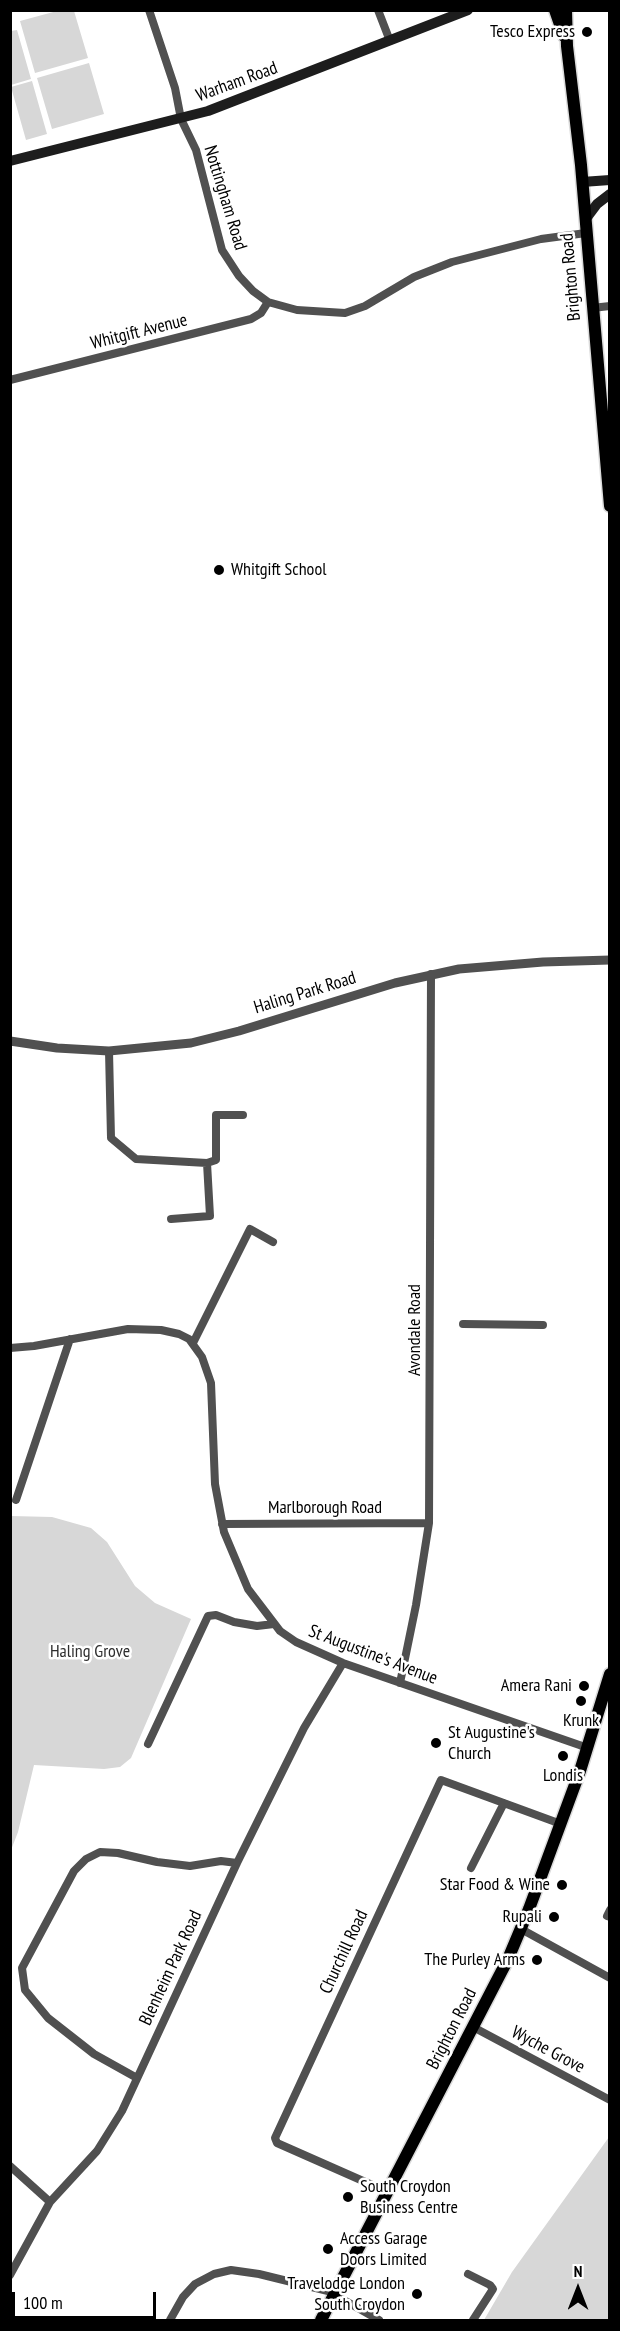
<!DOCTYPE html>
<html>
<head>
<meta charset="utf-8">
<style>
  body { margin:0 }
  #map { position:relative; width:620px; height:2331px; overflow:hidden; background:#fff; font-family:"PT Sans Narrow",sans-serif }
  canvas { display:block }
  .frame { position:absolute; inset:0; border:12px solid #000; pointer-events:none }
  .north { position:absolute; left:548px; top:2259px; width:60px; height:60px; -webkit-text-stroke:4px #fff; paint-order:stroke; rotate:0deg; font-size:16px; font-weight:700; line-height:24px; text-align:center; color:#000 }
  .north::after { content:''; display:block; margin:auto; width:21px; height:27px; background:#000; clip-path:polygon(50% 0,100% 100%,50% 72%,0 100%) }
  .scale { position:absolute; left:12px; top:2292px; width:144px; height:27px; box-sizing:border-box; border:3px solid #000; border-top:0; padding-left:8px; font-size:18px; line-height:21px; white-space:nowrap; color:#000; -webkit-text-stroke:4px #fff; paint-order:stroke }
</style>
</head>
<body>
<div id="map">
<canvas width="620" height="2331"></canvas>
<div class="frame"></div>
<div class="north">N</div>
<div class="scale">100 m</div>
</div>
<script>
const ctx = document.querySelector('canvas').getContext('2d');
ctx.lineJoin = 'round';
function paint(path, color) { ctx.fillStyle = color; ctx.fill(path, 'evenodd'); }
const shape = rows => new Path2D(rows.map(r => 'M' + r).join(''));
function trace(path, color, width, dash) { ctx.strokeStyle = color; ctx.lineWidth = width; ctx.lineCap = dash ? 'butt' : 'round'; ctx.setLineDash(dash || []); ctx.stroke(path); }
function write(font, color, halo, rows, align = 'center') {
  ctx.font = font + ' "PT Sans Narrow",sans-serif'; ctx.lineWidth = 5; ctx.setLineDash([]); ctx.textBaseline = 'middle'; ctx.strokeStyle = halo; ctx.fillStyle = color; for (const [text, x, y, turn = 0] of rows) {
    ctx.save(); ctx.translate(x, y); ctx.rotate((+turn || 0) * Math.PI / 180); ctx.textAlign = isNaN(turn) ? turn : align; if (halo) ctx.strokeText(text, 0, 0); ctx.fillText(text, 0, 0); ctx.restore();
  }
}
paint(shape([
  [57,11,74,11,88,58,35,73,20,21],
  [17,30,31,79,11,85,11,31],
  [89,63,104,114,52,129,37,78],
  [32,81,47,134,26,140,11,87],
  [11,1516,52,1517,91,1528,107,1542,135,1586,155,1603,191,1619,131,1758,120,1767,104,1769,34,1765,18,1832,11,1850],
  [609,2137,609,2320,484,2320,512,2272]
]), '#d7d7d7');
const primary = shape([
  [555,10,564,36],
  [566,10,567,46,581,165,610,506],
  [321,2320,508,1959,529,1909,580,1771,610,1674]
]);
trace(primary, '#dbdbdb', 15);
trace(shape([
  [149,10,175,88,181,119,196,150,222,250,239,276,253,291,268,302,297,310,345,313,365,306,414,277,452,262,541,239,586,233],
  [378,10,390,41],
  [592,308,610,306],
  [10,380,251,319,261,313,268,302],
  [109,1051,111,1138,136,1159,207,1163,216,1160,216,1115,243,1115],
  [171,1219,210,1216,207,1163],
  [463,1324,543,1325],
  [193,1343,250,1229,273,1242],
  [10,1348,34,1346,128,1329,161,1330,179,1334,189,1339,202,1357,211,1383,215,1484,224,1532,248,1589,280,1631,296,1642,343,1663,588,1748],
  [16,1500,70,1339],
  [222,1524,429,1523],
  [400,1683,416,1605,429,1523,431,974],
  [148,1744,208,1616,216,1615,234,1622,257,1626,274,1624],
  [471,1868,504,1803],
  [610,1910,607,1916,610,1917],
  [521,1929,610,1978],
  [473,2027,610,2100],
  [137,2078,94,2054,48,2018,25,1990,22,1968,74,1871,86,1859,100,1852,118,1853,157,1862,190,1866,221,1861,237,1863],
  [10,2166,50,2202],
  [388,2192,277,2143,275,2138,441,1780,561,1824],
  [468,2274,490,2285,493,2289,473,2320],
  [10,2275,50,2202,97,2151,122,2111,237,1863,304,1728,343,1663],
  [170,2320,183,2297,195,2284,214,2274,231,2270,259,2274,328,2291,379,2320]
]), '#505050', 8);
trace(shape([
  [10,1041,57,1048,109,1051,191,1043,239,1031,395,983,459,969,543,962,610,960]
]), '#505050', 9);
trace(shape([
  [10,161,208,111,468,10],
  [582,182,610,180],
  [585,220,597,204,610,194]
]), '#1d1d1d', 10);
trace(primary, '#000', 12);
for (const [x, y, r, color] of [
  [587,32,6,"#000"],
  [219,570,6,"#000"],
  [584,1686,6,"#000"],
  [581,1701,6,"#000"],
  [436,1743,6,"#000"],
  [563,1756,6,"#000"],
  [562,1885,6,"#000"],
  [554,1917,6,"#000"],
  [537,1960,6,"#000"],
  [348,2197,6,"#000"],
  [328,2249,6,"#000"],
  [417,2294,6,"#000"]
]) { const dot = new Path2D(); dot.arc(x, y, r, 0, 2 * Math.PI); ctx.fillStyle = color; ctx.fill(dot); trace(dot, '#fff', 2); }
write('18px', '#000', '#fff', [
  ["Tesco Express",575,32],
  ["Whitgift School",231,570,"left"],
  ["Amera Rani",572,1686],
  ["Krunk",581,1721,"center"],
  ["St Augustine's",448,1733,"left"],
  ["Church",448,1754,"left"],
  ["Londis",563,1776,"center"],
  ["Star Food & Wine",550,1885],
  ["Rupali",542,1917],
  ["The Purley Arms",525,1960],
  ["South Croydon",360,2187,"left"],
  ["Business Centre",360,2208,"left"],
  ["Access Garage",340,2239,"left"],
  ["Doors Limited",340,2260,"left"],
  ["Travelodge London",405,2284],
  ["South Croydon",405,2305]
], 'right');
write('18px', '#000', '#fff', [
  ["Warham Road",237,82,-20],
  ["Nottingham Road",225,198,73],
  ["Brighton Road",571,277,-95],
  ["Whitgift Avenue",139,332,-14],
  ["Haling Park Road",305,993,-17],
  ["Avondale Road",415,1330,-90],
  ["Marlborough Road",325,1508],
  ["St Augustine's Avenue",373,1655,21],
  ["Churchill Road",344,1952,-65],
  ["Blenheim Park Road",171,1968,-65],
  ["Brighton Road",452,2029,-63],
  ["Wyche Grove",548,2050,28]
]);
write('18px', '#2e2e2e', '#fff', [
  ["Haling Grove",90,1652]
]);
</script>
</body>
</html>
